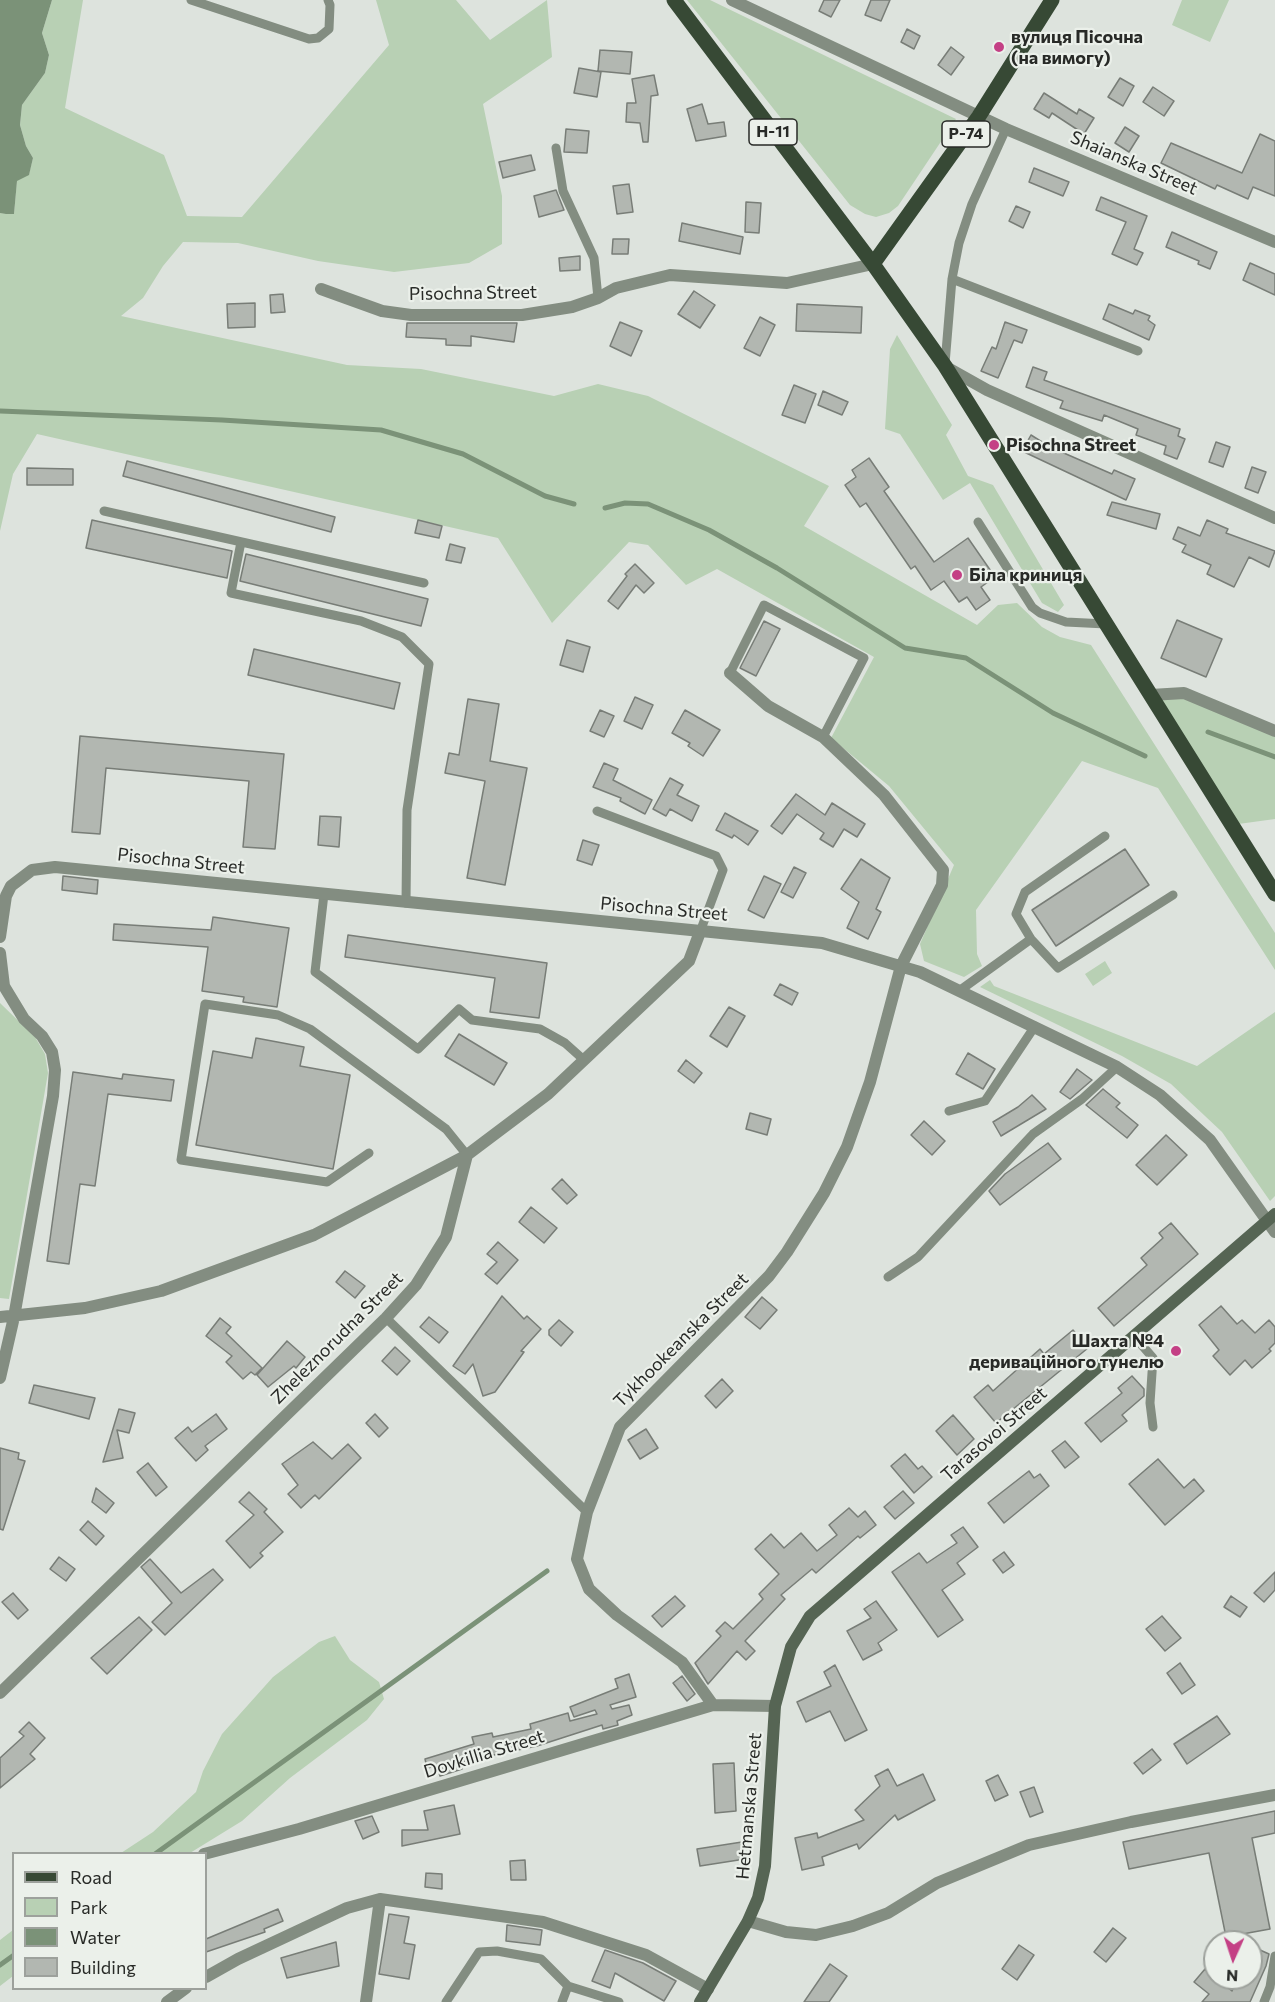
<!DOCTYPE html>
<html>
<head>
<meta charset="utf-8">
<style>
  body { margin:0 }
  #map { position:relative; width:1275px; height:2002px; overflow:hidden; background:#dde3dd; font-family:Commissioner,sans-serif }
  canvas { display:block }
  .legend { position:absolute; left:12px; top:1852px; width:195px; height:138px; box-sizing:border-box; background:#ebf0ea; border:2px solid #9da19c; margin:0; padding:8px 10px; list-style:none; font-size:18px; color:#282a27 }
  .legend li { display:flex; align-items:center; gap:12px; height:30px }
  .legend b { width:30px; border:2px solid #9da19c }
  .north { position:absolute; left:1203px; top:1930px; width:60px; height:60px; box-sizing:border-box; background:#ebf0ea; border:2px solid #9da19c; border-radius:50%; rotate:183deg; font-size:16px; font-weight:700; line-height:24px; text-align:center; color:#282a27 }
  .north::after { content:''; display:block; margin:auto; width:21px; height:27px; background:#c44085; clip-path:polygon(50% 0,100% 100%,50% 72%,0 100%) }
</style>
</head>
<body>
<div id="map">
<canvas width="1275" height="2002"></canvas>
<ul class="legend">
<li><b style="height:8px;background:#374935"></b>Road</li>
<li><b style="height:16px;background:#b8d0b4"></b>Park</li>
<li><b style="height:16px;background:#7b9278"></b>Water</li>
<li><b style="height:16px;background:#b2b7b1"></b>Building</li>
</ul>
<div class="north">N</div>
</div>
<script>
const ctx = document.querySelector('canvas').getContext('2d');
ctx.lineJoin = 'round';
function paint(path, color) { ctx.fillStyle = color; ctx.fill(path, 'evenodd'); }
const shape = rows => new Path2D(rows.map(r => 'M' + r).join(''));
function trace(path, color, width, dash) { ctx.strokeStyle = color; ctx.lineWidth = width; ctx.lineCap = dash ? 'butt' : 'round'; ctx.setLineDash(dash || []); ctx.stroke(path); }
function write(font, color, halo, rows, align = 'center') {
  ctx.font = font + ' Commissioner,sans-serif'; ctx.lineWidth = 4.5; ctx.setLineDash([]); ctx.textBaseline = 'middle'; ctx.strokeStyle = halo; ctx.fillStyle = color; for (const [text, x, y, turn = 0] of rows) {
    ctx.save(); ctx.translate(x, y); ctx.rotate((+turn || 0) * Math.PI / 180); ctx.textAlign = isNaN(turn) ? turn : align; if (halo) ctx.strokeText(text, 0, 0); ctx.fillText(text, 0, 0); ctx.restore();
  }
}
paint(shape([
  [52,0,83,0,65,108,164,155,187,216,242,217,389,45,376,0,456,0,490,40,547,0,552,57,483,104,502,196,502,244,469,263,394,272,318,261,238,243,183,242,163,266,143,298,121,316,347,365,421,369,554,396,598,384,648,396,829,486,804,526,977,625,998,605,1017,603,1042,627,1060,637,1091,645,1275,933,1275,970,1158,788,1082,761,976,910,977,954,982,966,964,977,924,961,920,944,954,865,889,786,831,738,874,657,717,569,686,585,648,545,629,542,552,623,498,538,37,434,13,474,0,531,0,213,14,214,17,180,29,174,33,158,26,146,20,125,22,105,45,73,49,55,42,33],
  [687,0,710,0,956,119,898,206,889,213,876,217,865,214,850,205],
  [1182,0,1229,0,1210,42,1172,25],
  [897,335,952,425,946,435,968,476,993,485,1064,605,1058,612,1042,603,970,483,943,500,900,434,885,429,890,349],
  [1184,693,1275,726,1275,819,1231,825,1151,695],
  [1105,961,1112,973,1093,986,1085,974],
  [990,980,994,986,1197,1066,1275,1012,1275,1196,1270,1201,1222,1132,1171,1084,1122,1056,980,987],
  [0,1003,35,1037,45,1054,48,1073,9,1299,0,1298],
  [335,1636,350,1660,379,1682,384,1699,367,1720,290,1778,242,1821,190,1853,121,1853,153,1832,196,1792,203,1771,222,1734,273,1677,319,1642],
  [13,1930,13,1976,0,1986,0,1940]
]), '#b8d0b4');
paint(shape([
  [0,0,52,0,42,33,49,55,45,73,22,105,20,125,26,146,33,158,29,175,17,181,14,214,6,214,0,213]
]), '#7b9278');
trace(shape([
  [0,411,222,420,381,430,463,454,545,496,574,504],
  [605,508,625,503,648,504,709,530,777,568,905,648,966,658,1053,713,1145,756],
  [1208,732,1275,757],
  [155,1854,547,1571],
  [0,1965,14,1955]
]), '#7b9278', 5);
const building = shape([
  [824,0,840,0,831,17,819,11,824,0],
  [871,0,890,0,881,21,865,15,871,0],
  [907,29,920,36,914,49,901,42,907,29],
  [951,47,964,57,951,75,938,65,951,47],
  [600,50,632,52,630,74,598,71,600,50],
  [579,68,601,72,597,97,574,93,579,68],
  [654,75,658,95,651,96,648,142,643,142,640,123,626,122,627,103,636,103,632,79,654,75],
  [1120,78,1134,86,1123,106,1108,97,1120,78],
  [1153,87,1174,101,1164,116,1143,102,1153,87],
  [1044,93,1077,114,1079,109,1094,118,1084,134,1052,113,1049,118,1034,109,1044,93],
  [702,104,708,124,724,122,726,136,696,141,687,109,702,104],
  [1125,127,1139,136,1129,152,1115,143,1125,127],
  [566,129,589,131,587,153,564,152,566,129],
  [1260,134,1275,141,1275,196,1253,187,1248,199,1217,185,1215,189,1161,163,1171,143,1242,173,1260,134],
  [531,155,535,170,503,178,499,162,531,155],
  [1034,168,1069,182,1063,196,1029,182,1034,168],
  [629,184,633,212,617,214,613,186,629,184],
  [556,190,564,210,539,217,534,196,556,190],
  [1101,197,1147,216,1134,249,1143,253,1137,265,1112,254,1126,222,1096,210,1101,197],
  [746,202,761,203,759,233,745,232,746,202],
  [1016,206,1030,212,1023,228,1009,221,1016,206],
  [682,223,743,237,740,254,679,241,682,223],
  [1172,232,1217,252,1210,269,1198,264,1199,261,1166,247,1172,232],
  [613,239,629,239,628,254,612,254,613,239],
  [580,256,580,270,560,271,559,258,580,256],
  [1250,263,1275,274,1275,295,1243,280,1250,263],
  [694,291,715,305,700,328,678,314,694,291],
  [283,294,285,312,271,313,270,295,283,294],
  [255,303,255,327,228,328,227,304,255,303],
  [797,304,862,307,861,333,796,331,797,304],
  [1109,304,1133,314,1135,310,1150,316,1148,320,1155,325,1149,340,1103,319,1109,304],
  [760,317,775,325,760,356,744,348,760,317],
  [620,322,642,331,631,356,610,346,620,322],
  [1005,322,1027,330,1022,343,1014,340,998,378,981,371,992,347,996,349,1005,322],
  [407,323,517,323,514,342,471,336,471,346,446,345,446,339,406,337,407,323],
  [1033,367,1047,372,1044,380,1180,429,1178,436,1185,439,1177,459,1164,454,1166,446,1136,435,1138,429,1104,415,1102,421,1060,408,1063,401,1026,387,1033,367],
  [794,385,816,394,805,423,782,415,794,385],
  [823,391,848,402,842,415,818,405,823,391],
  [1031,435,1050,447,1112,474,1114,470,1135,479,1126,500,1022,451,1031,435],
  [1216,442,1230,447,1223,467,1209,462,1216,442],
  [869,458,889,487,884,491,934,562,968,538,995,577,981,587,990,600,976,610,967,597,959,602,944,581,931,590,915,566,911,569,866,503,860,507,845,485,856,477,852,470,869,458],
  [127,461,335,517,331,532,123,476,127,461],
  [1252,467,1266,472,1258,493,1245,488,1252,467],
  [27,468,73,469,73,485,27,485,27,468],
  [1112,502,1160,514,1156,529,1107,515,1112,502],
  [92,520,232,551,227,578,86,548,92,520],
  [418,520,442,526,439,538,415,533,418,520],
  [1207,520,1228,529,1226,533,1275,551,1269,567,1249,557,1234,587,1207,574,1211,565,1182,552,1186,545,1173,539,1178,527,1200,536,1207,520],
  [450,544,465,548,461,563,446,560,450,544],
  [246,554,428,599,421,626,240,581,246,554],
  [635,564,654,583,644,593,636,585,618,609,608,601,627,576,625,574,635,564],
  [1177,620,1222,639,1206,677,1161,658,1177,620],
  [764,621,780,629,756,676,740,668,764,621],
  [567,640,590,647,583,672,560,665,567,640],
  [254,649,400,683,394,709,248,675,254,649],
  [635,697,653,705,642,729,624,721,635,697],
  [468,699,499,704,490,761,527,768,505,885,467,878,485,781,445,773,449,753,459,755,468,699],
  [600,710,614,716,604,737,590,731,600,710],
  [685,710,720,730,703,756,688,746,690,743,672,733,685,710],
  [80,736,284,754,275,849,243,847,249,781,106,768,100,834,72,832,80,736],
  [604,763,618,769,613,780,652,800,645,814,620,801,621,798,593,787,604,763],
  [670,778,683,785,677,795,699,806,692,821,670,809,666,816,653,809,670,778],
  [796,794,825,815,832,803,865,824,857,837,844,829,833,847,820,839,824,833,797,814,782,834,771,826,796,794],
  [725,813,758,831,748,845,734,835,732,838,716,830,725,813],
  [320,816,341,817,339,847,318,845,320,816],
  [583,840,599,845,592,865,577,860,583,840],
  [1125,849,1149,885,1056,946,1032,910,1125,849],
  [861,859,890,878,876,909,881,912,868,939,847,928,859,902,841,889,861,859],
  [794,867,806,873,793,898,781,892,794,867],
  [63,876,98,880,97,894,62,890,63,876],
  [764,876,781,884,764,918,748,910,764,876],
  [213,917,289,928,277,1007,243,1002,244,997,202,991,208,947,113,940,114,924,211,930,213,917],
  [348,935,547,963,539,1018,490,1012,495,978,345,957,348,935],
  [780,984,798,993,792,1005,774,995,780,984],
  [729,1007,745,1016,727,1047,710,1036,729,1007],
  [459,1034,507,1063,494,1085,445,1056,459,1034],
  [256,1038,304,1047,300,1066,350,1075,333,1169,196,1145,213,1051,252,1058,256,1038],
  [968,1053,995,1069,983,1089,956,1074,968,1053],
  [686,1060,702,1073,694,1083,678,1071,686,1060],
  [1077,1069,1092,1080,1070,1099,1060,1092,1077,1069],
  [73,1072,122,1079,123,1074,174,1080,171,1101,108,1094,95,1186,80,1184,69,1264,47,1261,73,1072],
  [1103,1089,1120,1103,1116,1107,1138,1125,1127,1138,1086,1105,1103,1089],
  [1032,1095,1046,1109,1001,1136,993,1122,1018,1107,1032,1095],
  [750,1113,771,1119,767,1135,746,1129,750,1113],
  [924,1121,945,1141,932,1155,911,1135,924,1121],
  [1166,1135,1187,1155,1157,1185,1136,1165,1166,1135],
  [1048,1143,1061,1159,1000,1205,989,1191,1005,1174,1048,1143],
  [562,1179,577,1195,567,1204,552,1189,562,1179],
  [531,1207,557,1228,544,1243,519,1222,531,1207],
  [1171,1223,1198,1254,1114,1326,1098,1308,1147,1265,1141,1258,1163,1238,1159,1233,1171,1223],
  [498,1242,518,1260,497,1284,485,1274,497,1262,487,1254,498,1242],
  [345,1271,365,1286,355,1298,336,1282,345,1271],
  [502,1296,524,1319,527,1316,541,1329,521,1351,524,1352,495,1392,483,1396,473,1364,465,1374,453,1366,502,1296],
  [762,1297,777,1310,760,1329,745,1317,762,1297],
  [1221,1306,1237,1324,1242,1320,1255,1333,1269,1320,1275,1327,1275,1343,1269,1349,1271,1351,1252,1368,1245,1360,1230,1375,1213,1356,1219,1350,1199,1325,1221,1306],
  [429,1317,448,1332,439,1343,420,1327,429,1317],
  [220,1318,231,1327,226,1333,262,1368,255,1375,251,1372,243,1379,226,1362,232,1356,206,1336,220,1318],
  [559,1320,573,1332,561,1346,549,1335,549,1330,559,1320],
  [1073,1330,1088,1348,996,1423,974,1397,988,1385,993,1391,1040,1349,1044,1354,1073,1330],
  [287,1341,305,1357,296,1368,294,1366,268,1387,257,1375,287,1341],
  [395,1347,410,1361,397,1375,382,1361,395,1347],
  [1132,1376,1144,1389,1144,1396,1122,1415,1127,1421,1101,1442,1085,1423,1122,1393,1118,1388,1132,1376],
  [722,1379,733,1391,716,1408,705,1396,722,1379],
  [34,1385,95,1398,89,1419,29,1403,34,1385],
  [119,1409,135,1413,129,1433,117,1430,123,1458,103,1462,119,1409],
  [216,1414,227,1429,205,1446,208,1450,196,1461,175,1438,188,1427,192,1432,216,1414],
  [375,1414,388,1428,379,1437,366,1423,375,1414],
  [953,1415,974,1439,957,1455,936,1431,953,1415],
  [646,1429,658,1448,640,1459,628,1440,646,1429],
  [1065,1441,1079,1457,1065,1468,1052,1451,1065,1441],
  [313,1442,332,1459,348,1444,361,1458,319,1499,315,1495,301,1508,288,1494,298,1485,282,1464,313,1442],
  [0,1448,19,1453,18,1459,25,1461,3,1530,0,1529,0,1448],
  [905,1454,918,1469,922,1466,932,1477,914,1493,891,1466,905,1454],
  [1158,1459,1184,1488,1194,1479,1204,1491,1165,1525,1129,1484,1158,1459],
  [148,1463,167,1487,156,1496,137,1472,148,1463],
  [1029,1471,1034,1478,1040,1474,1049,1486,1004,1523,988,1503,1029,1471],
  [96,1488,114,1503,106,1513,92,1502,96,1488],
  [903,1491,914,1503,895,1519,884,1507,903,1491],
  [249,1492,267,1509,264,1512,283,1532,260,1553,263,1556,250,1568,226,1541,254,1515,239,1502,249,1492],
  [849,1508,858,1517,865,1511,876,1525,860,1538,858,1536,816,1573,812,1569,781,1595,785,1599,745,1641,755,1651,746,1660,737,1651,708,1684,695,1663,721,1636,716,1631,725,1622,733,1629,763,1599,759,1594,779,1574,755,1549,771,1534,784,1548,801,1533,817,1551,837,1535,829,1525,849,1508],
  [88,1521,104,1536,96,1545,80,1530,88,1521],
  [963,1527,978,1547,957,1563,965,1574,942,1590,963,1620,938,1637,892,1572,919,1553,927,1563,957,1543,951,1535,963,1527],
  [1004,1552,1014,1565,1003,1573,993,1560,1004,1552],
  [59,1557,75,1569,66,1581,50,1569,59,1557],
  [150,1559,181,1593,213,1569,223,1580,165,1635,152,1622,172,1603,141,1567,150,1559],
  [1275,1572,1275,1590,1264,1602,1254,1593,1275,1572],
  [13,1593,28,1610,18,1619,2,1602,13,1593],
  [675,1596,685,1606,662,1627,652,1616,675,1596],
  [1231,1596,1247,1607,1240,1617,1224,1607,1231,1596],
  [876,1601,897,1630,878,1643,882,1650,863,1660,847,1631,871,1618,864,1609,876,1601],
  [1162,1616,1181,1638,1165,1651,1146,1629,1162,1616],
  [139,1617,152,1630,107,1674,91,1658,139,1617],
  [1180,1663,1195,1685,1182,1694,1167,1673,1180,1663],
  [835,1665,867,1730,845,1741,830,1711,806,1722,797,1702,831,1686,824,1672,835,1665],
  [629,1674,636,1697,610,1705,612,1709,629,1705,632,1715,617,1721,618,1725,603,1729,602,1725,537,1746,460,1762,462,1769,440,1776,437,1766,427,1768,425,1759,474,1744,472,1737,492,1733,493,1737,531,1729,530,1724,568,1713,570,1721,597,1714,595,1710,574,1717,570,1707,618,1688,615,1679,629,1674],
  [682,1676,695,1694,687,1701,673,1683,682,1676],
  [1217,1716,1230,1734,1187,1764,1174,1744,1217,1716],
  [29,1722,45,1738,30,1754,35,1759,0,1788,0,1758,24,1736,19,1732,29,1722],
  [1152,1749,1161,1760,1143,1774,1134,1763,1152,1749],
  [734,1763,736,1811,715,1813,713,1764,734,1763],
  [888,1769,897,1786,923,1774,935,1800,898,1820,895,1815,859,1849,857,1844,822,1857,824,1865,802,1870,795,1838,817,1833,818,1838,864,1820,855,1810,880,1786,875,1776,888,1769],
  [998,1775,1008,1795,995,1801,986,1781,998,1775],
  [1034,1787,1043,1812,1030,1817,1020,1792,1034,1787],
  [454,1805,460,1834,402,1846,402,1830,428,1830,424,1811,454,1805],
  [1275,1811,1275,1833,1252,1838,1270,1929,1226,1937,1209,1853,1129,1869,1123,1842,1275,1811],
  [372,1816,379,1832,363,1839,355,1821,372,1816],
  [742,1842,745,1859,700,1866,697,1849,742,1842],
  [525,1860,526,1880,511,1880,510,1861,525,1860],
  [426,1873,442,1874,442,1889,425,1887,426,1873],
  [278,1909,283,1921,264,1929,265,1932,206,1952,206,1939,278,1909],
  [389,1914,409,1917,404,1943,415,1945,409,1979,379,1974,389,1914],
  [507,1925,542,1930,540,1945,506,1941,507,1925],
  [1113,1928,1126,1938,1106,1962,1094,1952,1113,1928],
  [336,1942,339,1966,287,1978,281,1958,336,1942],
  [1019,1945,1034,1955,1017,1980,1002,1969,1019,1945],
  [1251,1946,1269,1954,1266,1966,1250,2002,1202,2002,1209,1994,1194,1982,1205,1969,1232,1991,1238,1978,1251,1978,1251,1946],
  [605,1950,643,1963,676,1981,664,2001,615,1973,610,1988,592,1981,605,1950],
  [830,1964,847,1976,829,2002,804,2002,830,1964]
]);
paint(building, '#b2b7b1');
trace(building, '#787d77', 1.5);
trace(shape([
  [191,0,309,39,318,38,329,29,330,5,328,0],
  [556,148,563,191,594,258,598,298],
  [952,279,1138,351],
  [945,364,952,279,959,243,972,204,1006,129],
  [104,511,424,583],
  [978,522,1032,607,1040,613,1066,622,1106,624],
  [241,542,231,593,361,621,402,637,429,664,407,810,406,903],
  [730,673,764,605,864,658,823,737],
  [597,811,716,856,723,870,700,932],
  [1105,836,1025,892,1016,914,1031,939,1058,968,1173,895],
  [324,894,315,972,418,1049,459,1009,472,1020,540,1029,565,1043,584,1060],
  [959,991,1031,939],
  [949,1111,985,1101,1035,1026],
  [369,1153,327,1182,181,1160,205,1004,278,1015,310,1029,446,1129,467,1155],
  [888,1277,918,1257,1033,1134,1082,1099,1117,1067],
  [386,1318,587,1512],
  [1134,1336,1153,1358,1150,1403,1153,1427],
  [446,2002,479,1952,497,1951,541,1959,568,1986,619,2002],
  [562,2002,568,1986],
  [1264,2002,1270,1987,1275,1956]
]), '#838d81', 9);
trace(shape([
  [732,0,1006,129,1275,242],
  [321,289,382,311,411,315,522,315,572,307,598,298,616,288,670,275,787,283,873,264],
  [946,367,987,390,1275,518],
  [1151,695,1184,693,1275,731],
  [0,937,6,896,11,886,32,870,55,867,822,943,920,972,1117,1067,1160,1095,1210,1140,1275,1232],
  [0,953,4,986,24,1019,42,1036,52,1052,55,1070,53,1096,14,1317,0,1378],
  [0,1317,85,1308,161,1291,314,1235,467,1155],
  [0,1693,386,1318,416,1285,446,1237,467,1155,548,1094,689,961,700,932],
  [713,1705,682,1662,617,1615,589,1589,577,1559,587,1512,620,1427,769,1276,787,1252,824,1193,847,1147,870,1082,901,966,942,885,943,870,884,795,823,737,768,706,730,673],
  [204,1854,299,1829,713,1705,775,1706],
  [748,1921,786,1932,816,1935,853,1926,888,1913,937,1883,1029,1845,1131,1822,1275,1795],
  [206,1977,238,1959,347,1908,380,1899,543,1922,646,1955,708,1989],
  [167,2002,186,1988],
  [366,2002,380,1899]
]), '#838d81', 12);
trace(shape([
  [700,2002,748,1921,758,1898,765,1866,775,1706,791,1647,810,1616,1275,1214]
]), '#566554', 12);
trace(shape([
  [674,0,873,264,945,366,1275,894],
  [873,264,979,116,1052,0]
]), '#374935', 15);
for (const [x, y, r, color] of [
  [999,47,6,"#c44085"],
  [994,445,6,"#c44085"],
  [957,575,6,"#c44085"],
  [1176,1351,6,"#c44085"]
]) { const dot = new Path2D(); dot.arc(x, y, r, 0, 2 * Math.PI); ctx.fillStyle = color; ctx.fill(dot); trace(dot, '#ebf0ea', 2); }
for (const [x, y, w] of [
  [773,132,48],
  [966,134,48]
]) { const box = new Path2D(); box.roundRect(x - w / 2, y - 13, w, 26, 4.5); ctx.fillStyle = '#ebf0ea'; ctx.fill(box); trace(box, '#282a27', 1.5); }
write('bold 16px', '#282a27', null, [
  ["Н-11",773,132],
  ["Р-74",966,134]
]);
write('bold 18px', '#282a27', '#ebf0ea', [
  ["вулиця Пісочна",1011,37],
  ["(на вимогу)",1011,58],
  ["Pisochna Street",1006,445],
  ["Біла криниця",969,575],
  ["Шахта №4",1164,1341,"right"],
  ["дериваційного тунелю",1164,1362,"right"]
], 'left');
write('18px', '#282a27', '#ebf0ea', [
  ["Shaianska Street",1134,163,23],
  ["Pisochna Street",473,293,-1],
  ["Pisochna Street",181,861,6],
  ["Pisochna Street",664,909,5],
  ["Zheleznorudna Street",337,1338,-45],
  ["Tykhookeanska Street",681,1340,-45],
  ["Tarasovoi Street",994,1434,-41],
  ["Dovkillia Street",484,1754,-17],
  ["Hetmanska Street",749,1806,-85]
]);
</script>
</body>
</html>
